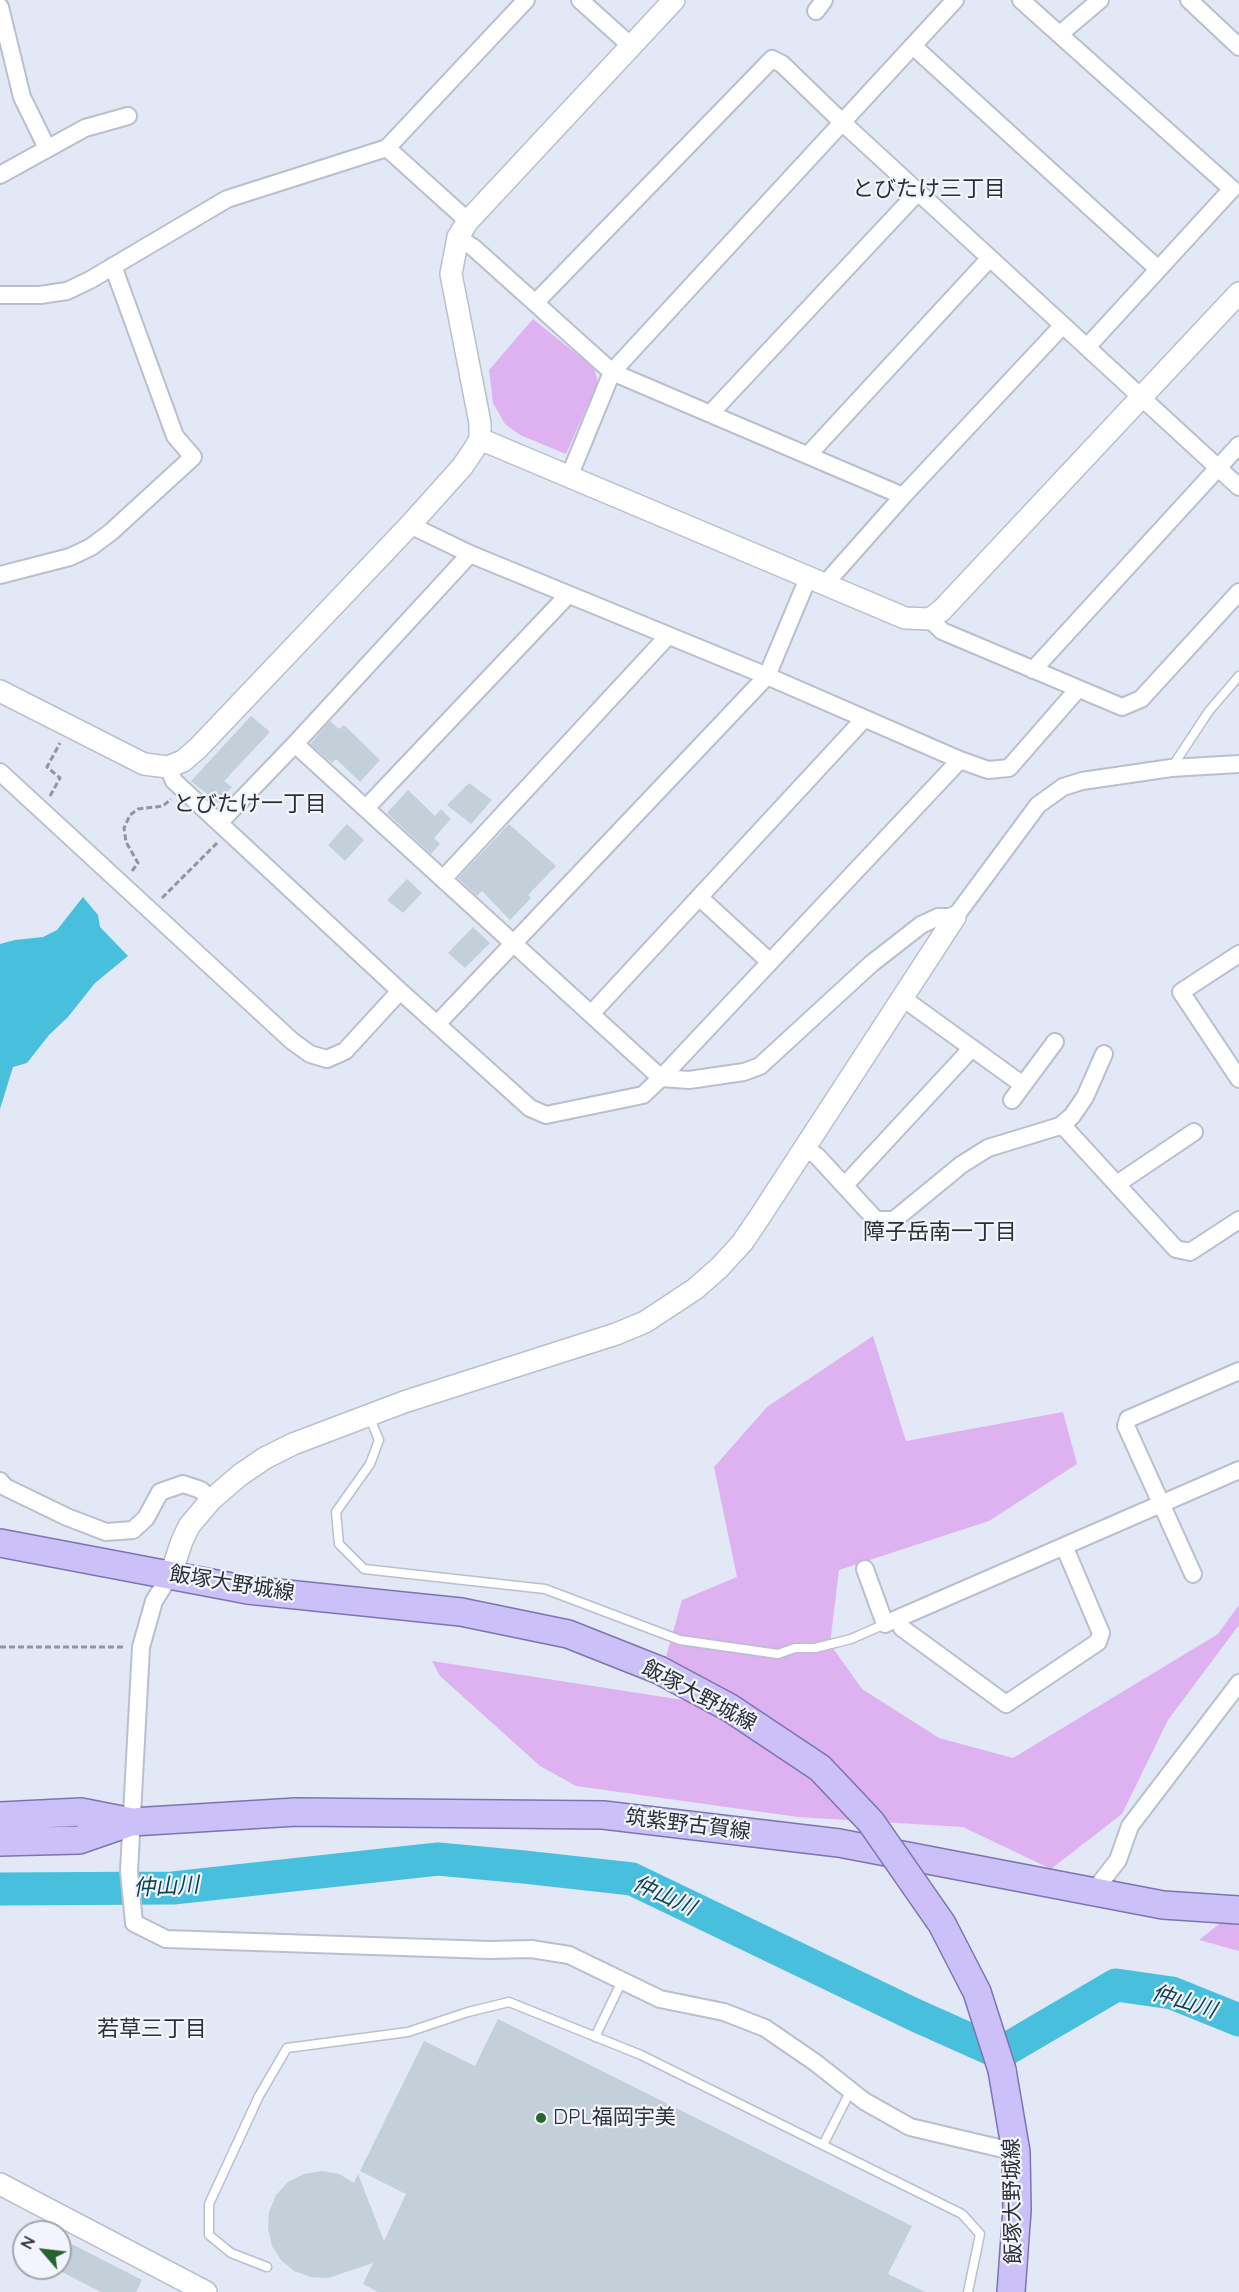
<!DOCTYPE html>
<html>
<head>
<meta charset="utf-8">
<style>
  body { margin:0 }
  #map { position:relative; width:1239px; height:2292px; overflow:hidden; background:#e2e8f6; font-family:Quicksand,sans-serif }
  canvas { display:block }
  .north { position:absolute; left:12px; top:2220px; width:60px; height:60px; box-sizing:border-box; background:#f2f5fe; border:2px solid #a3a6ad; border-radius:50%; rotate:298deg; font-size:16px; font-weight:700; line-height:24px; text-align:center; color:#2c2f34 }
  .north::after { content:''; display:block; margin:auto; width:21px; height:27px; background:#26642d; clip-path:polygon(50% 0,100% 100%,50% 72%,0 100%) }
</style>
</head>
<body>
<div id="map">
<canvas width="1239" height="2292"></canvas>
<div class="north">N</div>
</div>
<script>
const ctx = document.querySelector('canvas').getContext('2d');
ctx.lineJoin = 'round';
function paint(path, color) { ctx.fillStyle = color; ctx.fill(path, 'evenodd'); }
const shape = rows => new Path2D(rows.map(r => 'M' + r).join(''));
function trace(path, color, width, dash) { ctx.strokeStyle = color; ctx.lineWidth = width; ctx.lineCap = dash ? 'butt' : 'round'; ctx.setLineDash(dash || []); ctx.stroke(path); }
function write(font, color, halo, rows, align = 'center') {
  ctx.font = font + ' Quicksand,"Noto Sans JP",sans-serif'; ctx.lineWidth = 4.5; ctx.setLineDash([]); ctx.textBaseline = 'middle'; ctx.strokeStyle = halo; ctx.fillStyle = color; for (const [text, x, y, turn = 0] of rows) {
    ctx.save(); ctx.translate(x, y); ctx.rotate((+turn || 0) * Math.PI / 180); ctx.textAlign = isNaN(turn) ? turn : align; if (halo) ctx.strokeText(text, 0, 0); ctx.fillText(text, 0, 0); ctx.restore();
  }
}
paint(shape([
  [533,319,594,368,598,382,566,454,520,435,505,424,493,403,489,370],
  [873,1336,906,1441,1063,1412,1077,1464,989,1521,839,1570,830,1644,862,1689,939,1738,1013,1758,1218,1634,1239,1605,1239,1625,1168,1720,1122,1814,1051,1869,963,1827,798,1817,576,1786,540,1766,440,1676,432,1661,683,1700,666,1657,682,1600,737,1577,714,1467,767,1407],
  [1239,1908,1239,1951,1199,1940]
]), '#deb2f1');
paint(shape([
  [83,897,98,915,100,927,128,956,95,983,68,1017,49,1035,27,1063,13,1067,0,1109,0,944,15,940,43,937,57,930]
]), '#47bfdd');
trace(shape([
  [0,1889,173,1888,438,1859,524,1867,632,1879,915,2015,1000,2053,1116,1985,1172,1993,1239,2020]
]), '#47bfdd', 33);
paint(shape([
  [251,716,270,732,224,781,232,787,218,803,191,781],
  [330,721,339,729,344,725,380,760,360,782,336,759,332,763,310,744],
  [469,783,492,800,471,824,447,805],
  [408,790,435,816,441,809,451,819,434,838,440,844,431,854,387,813],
  [347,824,364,840,345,861,328,845],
  [509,824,556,866,528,895,531,898,510,920,482,891,477,896,458,878],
  [407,879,422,893,403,913,387,900],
  [473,927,490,943,465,968,448,953],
  [498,2019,912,2226,888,2274,925,2292,378,2292,363,2284,373,2263,328,2278,311,2277,294,2271,281,2260,272,2246,268,2229,269,2212,276,2195,288,2182,304,2174,322,2171,339,2174,354,2183,358,2174,384,2241,406,2194,360,2171,424,2041,475,2066],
  [60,2238,142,2280,136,2292,101,2292,60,2271]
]), '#c3cfd9');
const service = shape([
  [1172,767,1209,711,1239,676],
  [369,1416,379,1440,370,1464,336,1512,339,1544,364,1569,545,1589,680,1640,778,1654,795,1648,815,1648,851,1639,885,1624],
  [595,2037,622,1981],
  [823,2145,851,2090],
  [267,2267,231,2253,209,2235,209,2204,259,2096,287,2048,408,2032,468,2012,509,2002,641,2055,962,2214,980,2234,968,2292]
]);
const minor = shape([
  [580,0,631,46],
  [1021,0,1232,189,1088,346],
  [1189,0,1239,47],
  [0,7,22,97,47,148],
  [816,11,824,0],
  [1060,34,1100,0],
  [913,46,1158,269],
  [387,148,526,0],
  [0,175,85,128,128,116],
  [458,237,474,248,612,372,903,496],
  [0,295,40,295,67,291,90,280,227,199,387,148,468,221],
  [535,303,772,59,782,64,843,123,1239,487],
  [710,414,918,192],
  [808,455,990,258],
  [569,477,612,372,955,0],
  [410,525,470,554,767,676,960,760,988,770,1009,768,1078,689],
  [0,575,70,557,91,547,111,532,193,457,175,436,113,266],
  [825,584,903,496,1063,325],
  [930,619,942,631,1122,707,1141,699,1239,592],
  [1033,670,1239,445],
  [295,744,661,1078,689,1080,744,1072,760,1066,871,964,921,925,938,917,955,917,1038,805,1063,787,1082,781,1171,768,1239,764],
  [168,767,174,781,400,991,530,1108,546,1115,643,1095,661,1078,960,760],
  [0,772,292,1041,310,1054,327,1059,345,1051,400,991],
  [366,808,568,595],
  [219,823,295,744,470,554],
  [443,879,668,636],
  [699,897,770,962],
  [1239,954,1181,992,1239,1079],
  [904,999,1023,1085],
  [591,1014,864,719],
  [437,1024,767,676,808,578],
  [1012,1100,1055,1042],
  [1060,1126,1072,1116,1085,1097,1104,1054],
  [804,1148,817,1156,876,1220,894,1220,961,1165,988,1148,1060,1126,1066,1129,1176,1249,1190,1252,1239,1220],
  [1117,1184,1194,1132],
  [845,1185,972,1048],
  [0,1481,5,1487,67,1517,106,1532,133,1530,146,1518,160,1492,183,1484,201,1490,211,1500],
  [865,1569,885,1624,1239,1470],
  [171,1574,154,1601,141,1647,129,1871,134,1923,166,1939,490,1950,531,1949,569,1955,660,1999,724,2012,765,2028,816,2063,864,2101,910,2127,1016,2152],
  [1193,1574,1126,1426,1128,1419,1239,1371],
  [898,1619,902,1628,1006,1704,1098,1642,1101,1633,1064,1546],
  [1094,1891,1118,1860,1130,1826,1239,1683]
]);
const tertiary = shape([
  [480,439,905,618,930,619,942,610,1239,293],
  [0,691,144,764,168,767,183,761,198,748,410,525,462,467,473,451,480,439,480,423,451,274,458,237,468,221,674,0],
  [171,1574,182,1541,189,1526,211,1500,240,1475,265,1458,293,1444,404,1402,616,1334,645,1322,695,1289,719,1268,742,1243,759,1218,955,917],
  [0,2184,206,2292]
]);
const primary = shape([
  [0,1543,248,1590],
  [0,1816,81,1812,132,1822,296,1812,603,1815,839,1843,1163,1905,1239,1910],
  [0,1842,79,1840,131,1822],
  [1002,2070,1016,2152,1017,2210,1011,2292]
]);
trace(service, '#b9bfcc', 11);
trace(minor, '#b9bfcc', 20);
trace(tertiary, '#b9bfcc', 24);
trace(primary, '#7d73b1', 30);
trace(shape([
  [50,796,60,778,47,767,60,743],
  [132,871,138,863,126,842,124,828,130,815,138,809,163,806,171,799],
  [162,898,217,843],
  [0,1647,124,1647]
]), '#90959f', 3, [6, 3]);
trace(service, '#fff', 8);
trace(minor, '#fff', 16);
trace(tertiary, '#fff', 21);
trace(primary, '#cbc1f8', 27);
const primaryBridge = shape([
  [248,1590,461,1612,568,1634,659,1670,730,1708,820,1768,871,1822,942,1924,977,1992,1002,2070]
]);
trace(primaryBridge, '#7d73b1', 30, []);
trace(primaryBridge, '#cbc1f8', 27);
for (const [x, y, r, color] of [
  [541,2118,6,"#26642d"]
]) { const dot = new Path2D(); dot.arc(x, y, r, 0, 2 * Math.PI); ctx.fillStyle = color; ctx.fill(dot); trace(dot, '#f2f5fe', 2); }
write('21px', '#2c2f34', '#f2f5fe', [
  ["飯塚大野城線",232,1584,9],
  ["飯塚大野城線",699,1696,28],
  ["筑紫野古賀線",688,1825,7],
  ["飯塚大野城線",1013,2201,-91]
]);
write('21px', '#2c2f34', '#f2f5fe', [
  ["DPL福岡宇美",553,2118]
], 'left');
write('22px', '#2c2f34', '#f2f5fe', [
  ["とびたけ三丁目",929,189],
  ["とびたけ一丁目",250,804],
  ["障子岳南一丁目",940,1232],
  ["若草三丁目",152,2029]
]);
write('italic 22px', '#104451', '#f2f5fe', [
  ["仲山川",166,1887,-3],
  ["仲山川",664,1896,24],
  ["仲山川",1184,2002,17]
]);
</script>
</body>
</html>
